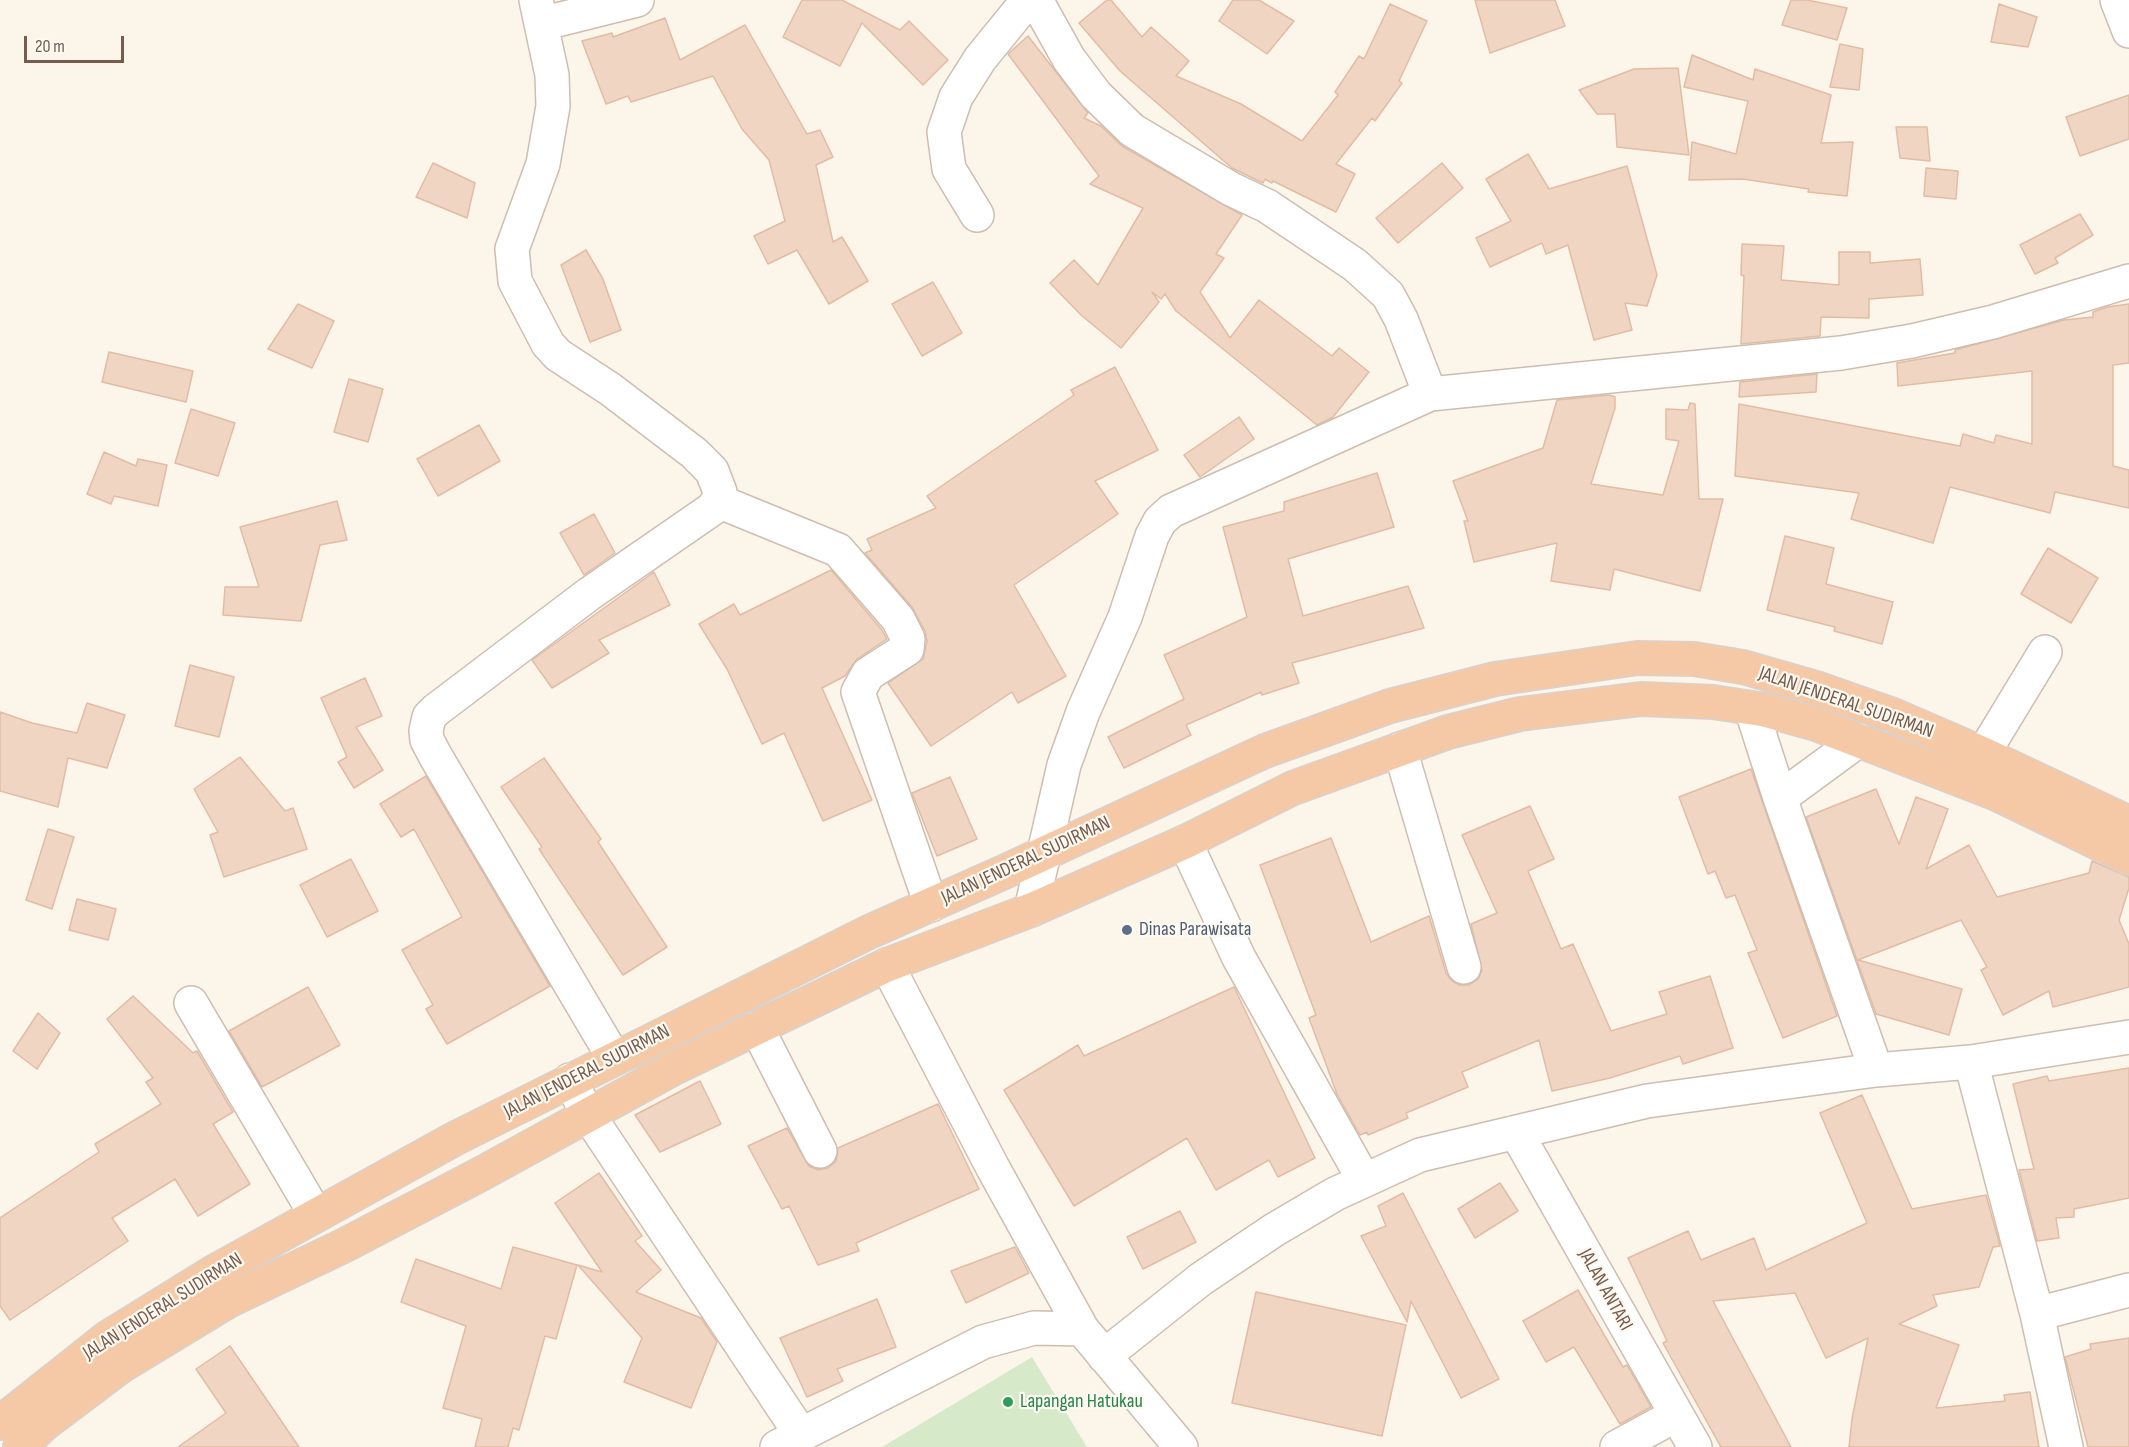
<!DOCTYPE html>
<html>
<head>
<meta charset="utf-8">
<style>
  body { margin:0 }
  #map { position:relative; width:2129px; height:1447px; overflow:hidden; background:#fcf5ea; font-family:"Sofia Sans Condensed",sans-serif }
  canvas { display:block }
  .scale { position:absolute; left:24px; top:36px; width:100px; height:27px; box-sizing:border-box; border:3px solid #765c4e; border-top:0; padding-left:8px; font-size:18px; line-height:21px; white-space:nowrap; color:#765c4e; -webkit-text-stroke:4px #fef9f1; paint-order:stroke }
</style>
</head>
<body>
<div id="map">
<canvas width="2129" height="1447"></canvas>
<div class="scale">20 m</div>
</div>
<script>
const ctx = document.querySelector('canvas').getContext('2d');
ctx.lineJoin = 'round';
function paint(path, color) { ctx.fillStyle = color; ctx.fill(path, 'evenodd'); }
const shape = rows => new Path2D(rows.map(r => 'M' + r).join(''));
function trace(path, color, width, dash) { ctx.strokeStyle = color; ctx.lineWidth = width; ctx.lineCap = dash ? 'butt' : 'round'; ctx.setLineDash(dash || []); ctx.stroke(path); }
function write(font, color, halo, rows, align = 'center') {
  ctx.font = font + ' "Sofia Sans Condensed",sans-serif'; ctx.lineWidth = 4.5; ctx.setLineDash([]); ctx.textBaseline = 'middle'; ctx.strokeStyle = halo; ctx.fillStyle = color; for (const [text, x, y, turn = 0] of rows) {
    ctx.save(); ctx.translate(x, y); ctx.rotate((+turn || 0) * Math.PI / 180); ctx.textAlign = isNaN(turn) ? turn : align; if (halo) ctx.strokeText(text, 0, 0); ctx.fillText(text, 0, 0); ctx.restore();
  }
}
paint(shape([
  [1032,1357,1087,1447,882,1447]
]), '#d6eac9');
const building = shape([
  [802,0,842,0,900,30,909,21,948,60,923,85,862,23,840,66,783,37,802,0],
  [1107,0,1111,0,1142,37,1151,27,1189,61,1176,76,1241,104,1302,141,1338,95,1335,92,1359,56,1364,59,1390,4,1427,21,1399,81,1402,83,1375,121,1372,118,1336,164,1355,174,1336,212,1273,181,1272,183,1265,179,1263,183,1232,168,1120,71,1079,23,1107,0],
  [1233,0,1259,0,1294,21,1267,54,1219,21,1233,0],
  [1475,0,1555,0,1565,26,1490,53,1475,0],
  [1791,0,1807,0,1847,8,1837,40,1782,25,1791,0],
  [1999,4,2037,17,2028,47,1991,42,1999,4],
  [665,18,680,60,745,25,807,134,820,130,833,157,816,165,833,242,842,237,868,281,829,304,797,250,768,264,754,236,785,221,769,160,742,129,713,76,631,102,628,96,606,104,582,41,612,33,613,37,665,18],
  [1028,36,1088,113,1084,118,1101,126,1122,146,1242,215,1216,254,1224,258,1200,292,1230,338,1259,300,1332,356,1339,348,1369,372,1333,417,1317,425,1176,311,1165,294,1161,299,1152,292,1159,302,1121,348,1081,315,1050,283,1074,260,1098,285,1143,208,1090,184,1099,176,1008,54,1028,36],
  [1840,44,1863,49,1859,90,1830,87,1840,44],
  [1692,55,1753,80,1755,69,1831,95,1821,143,1853,142,1847,196,1808,192,1809,189,1743,179,1689,180,1692,142,1736,154,1748,101,1684,87,1692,55],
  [1678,68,1689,155,1617,147,1615,114,1597,114,1579,90,1634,69,1678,68],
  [2129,95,2129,139,2080,156,2066,117,2129,95],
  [1896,127,1927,127,1930,161,1900,158,1896,127],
  [1528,154,1549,189,1627,166,1657,275,1647,306,1625,303,1632,330,1594,340,1568,245,1546,254,1542,243,1490,267,1476,238,1511,221,1486,179,1528,154],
  [433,163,475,183,467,218,416,197,433,163],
  [1442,163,1463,188,1398,243,1376,218,1442,163],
  [1926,168,1958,171,1956,199,1924,196,1926,168],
  [2080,214,2093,235,2055,258,2058,263,2035,274,2020,245,2080,214],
  [1742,244,1784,246,1781,280,1839,285,1839,252,1870,252,1870,263,1920,259,1923,295,1869,299,1869,318,1821,317,1820,336,1741,344,1744,276,1741,275,1742,244],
  [586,250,603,279,621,330,590,342,561,265,586,250],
  [933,282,962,333,922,356,892,304,933,282],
  [298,304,334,321,312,368,268,349,298,304],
  [2129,304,2129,363,2113,365,2113,466,2129,470,2129,508,2055,492,2050,513,1950,487,1933,543,1851,519,1859,493,1735,476,1739,404,1960,446,1963,434,1994,443,1996,435,2032,444,2032,371,1898,386,1897,363,1955,353,1955,350,2064,320,2093,317,2093,312,2107,307,2129,304],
  [109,352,193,371,186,402,102,382,109,352],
  [1115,367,1158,450,1095,481,1118,514,1014,585,1066,676,1018,703,1012,692,931,746,888,683,923,659,927,641,925,631,912,607,865,553,872,550,867,539,936,508,927,496,1074,395,1071,390,1115,367],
  [1817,374,1816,392,1739,397,1740,382,1817,374],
  [349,379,383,389,368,442,334,432,349,379],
  [1609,395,1615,397,1615,408,1591,484,1663,495,1679,441,1666,439,1666,409,1688,410,1690,403,1695,404,1699,499,1723,499,1700,591,1614,569,1610,590,1551,581,1557,543,1474,562,1464,521,1468,521,1453,481,1543,448,1557,400,1609,395],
  [191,409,235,423,218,476,175,463,191,409],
  [1239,417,1254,439,1200,477,1184,455,1239,417],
  [479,425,500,461,438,496,417,459,479,425],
  [104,452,136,466,138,459,167,465,158,506,114,496,111,504,87,494,104,452],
  [1377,473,1394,527,1288,559,1303,616,1408,586,1424,628,1292,663,1299,683,1262,695,1261,692,1186,725,1191,735,1124,768,1108,737,1184,699,1164,655,1247,617,1223,527,1284,511,1284,502,1377,473],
  [337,501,347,540,320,545,301,621,223,615,225,587,259,587,240,527,337,501],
  [594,514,615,553,584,575,560,533,594,514],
  [1785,536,1834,548,1826,584,1893,602,1882,644,1834,631,1835,627,1767,610,1785,536],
  [2048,548,2098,578,2071,623,2021,594,2048,548],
  [831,570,882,630,887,639,857,659,845,676,822,688,872,800,823,821,784,733,762,744,727,669,699,624,734,604,740,615,831,570],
  [654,572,670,605,599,640,609,653,552,688,532,660,654,572],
  [190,665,234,677,219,737,175,726,190,665],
  [365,678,382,716,356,727,383,770,354,788,338,762,347,757,321,698,365,678],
  [87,703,125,715,107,768,68,758,58,807,0,791,0,712,32,723,77,733,87,703],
  [240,757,285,811,293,808,307,849,224,877,210,835,218,832,194,789,240,757],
  [544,758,601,839,598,842,667,947,623,975,539,849,542,847,501,787,544,758],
  [1751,769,1837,1016,1783,1038,1748,953,1757,950,1735,895,1726,898,1715,871,1708,874,1679,797,1751,769],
  [426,776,550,986,447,1044,426,1009,433,1005,402,950,462,917,414,829,401,837,380,804,426,776],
  [950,777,977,839,937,856,912,793,950,777],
  [1876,789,1899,844,1916,797,1948,809,1926,869,1969,845,1997,897,2089,873,2092,861,2129,877,2129,888,2119,920,2129,944,2129,987,2053,1007,2049,991,2003,1015,1981,970,1987,967,1961,920,1858,960,1962,989,1949,1035,1876,1014,1806,817,1876,789],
  [1530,806,1554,859,1528,871,1561,949,1573,944,1611,1031,1667,1014,1659,992,1710,976,1733,1048,1683,1064,1680,1056,1610,1078,1552,1091,1539,1040,1462,1072,1468,1087,1406,1113,1408,1118,1368,1135,1367,1132,1360,1135,1337,1094,1309,1018,1316,1015,1260,865,1331,838,1371,942,1429,916,1446,973,1451,980,1459,985,1469,985,1478,979,1482,971,1471,924,1497,913,1462,835,1530,806],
  [48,829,74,837,52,909,26,900,48,829],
  [351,859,378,911,327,937,300,885,351,859],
  [77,899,116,909,108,940,69,930,77,899],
  [308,987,340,1045,262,1087,229,1031,308,987],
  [1234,987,1315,1158,1278,1177,1269,1160,1216,1190,1187,1138,1074,1206,1004,1090,1078,1045,1084,1056,1234,987],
  [133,996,193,1053,197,1051,233,1112,213,1124,250,1184,198,1216,175,1179,112,1218,128,1241,10,1320,0,1306,0,1218,99,1152,95,1144,161,1104,146,1082,153,1078,107,1019,133,996],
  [38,1013,60,1033,37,1069,13,1051,38,1013],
  [2129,1068,2129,1198,2074,1209,2074,1217,2056,1218,2059,1238,2037,1241,2019,1170,2034,1169,2013,1084,2047,1076,2049,1081,2129,1068],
  [700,1081,721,1124,660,1152,635,1115,700,1081],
  [1862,1095,1912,1209,1986,1195,2000,1246,1993,1247,1979,1287,1933,1295,1937,1306,1899,1324,1959,1345,1936,1408,2005,1401,2004,1395,2030,1392,2039,1447,1849,1447,1852,1419,1868,1338,1826,1358,1795,1293,1713,1301,1791,1447,1721,1447,1663,1343,1667,1341,1628,1258,1688,1231,1701,1260,1754,1238,1766,1270,1867,1223,1820,1113,1862,1095],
  [938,1104,979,1189,856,1243,859,1251,818,1265,789,1206,782,1209,748,1146,787,1128,809,1166,818,1170,828,1168,836,1161,838,1148,938,1104],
  [599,1173,642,1236,635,1241,661,1270,636,1292,701,1318,717,1342,691,1408,624,1382,642,1338,578,1265,602,1272,555,1203,599,1173],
  [1500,1183,1518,1211,1475,1238,1458,1209,1500,1183],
  [1403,1193,1499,1379,1461,1398,1411,1301,1407,1322,1361,1236,1386,1226,1378,1206,1403,1193],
  [1180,1211,1196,1242,1143,1269,1127,1237,1180,1211],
  [513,1247,577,1265,556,1339,545,1336,519,1430,513,1428,508,1447,475,1447,482,1419,443,1408,466,1326,401,1302,416,1259,501,1289,513,1247],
  [1015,1247,1029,1273,966,1303,951,1271,1015,1247],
  [1578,1290,1623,1367,1627,1365,1651,1407,1620,1424,1574,1347,1546,1362,1523,1321,1578,1290],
  [1256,1292,1406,1325,1382,1436,1232,1403,1256,1292],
  [877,1299,896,1347,837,1369,843,1381,807,1397,780,1338,877,1299],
  [2129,1338,2129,1447,2088,1447,2065,1357,2091,1349,2090,1344,2129,1338],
  [230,1346,299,1447,178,1447,226,1413,196,1369,230,1346]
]);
paint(building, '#f0d5c3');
trace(building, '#e2bca4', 1.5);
const minor = shape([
  [536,0,552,75,553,106,543,164,512,249,515,281,548,344,558,355,610,389,694,453,712,471,720,492,718,501,712,509,589,594,436,710,429,717,426,731,427,740,436,757,614,1058],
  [1036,0,1069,59,1096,95,1132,130,1231,189,1267,206,1355,265,1388,295,1401,319,1430,394],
  [2117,0,2129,31],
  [541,24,637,0],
  [977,215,949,169,944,132,956,97,980,59,1028,0],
  [718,501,838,550,898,619,908,639,907,649,868,674,858,692,931,905],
  [1751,708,1780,798,1876,1070],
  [1400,749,1464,967],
  [1983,754,2045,652],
  [1780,798,1859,740],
  [1185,842,1239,958,1364,1180],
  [1031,910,1064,765,1083,712,1125,617,1152,536,1160,521,1171,511,1430,394,1841,353,1912,341,1993,322,2129,281],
  [887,965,993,1168,1082,1329,1181,1447],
  [191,1003,316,1215],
  [757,1028,820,1151],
  [1971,1062,2037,1314,2066,1447],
  [570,1080,587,1113,800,1433],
  [1516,1132,1695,1447],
  [2037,1314,2129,1290],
  [1104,1356,1201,1279,1274,1230,1335,1194,1420,1155,1647,1101,1876,1070,1971,1062,2129,1037],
  [777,1447,983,1342,1034,1328,1082,1329],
  [1617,1447,1676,1415]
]);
const trunk = shape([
  [0,1423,107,1338,212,1273,456,1138,869,932,1004,872,1265,751,1390,706,1495,679,1637,658,1694,659,1743,667,1816,688,1893,715,1983,754,2129,823],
  [20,1447,44,1424,121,1366,228,1301,343,1246,479,1175,674,1068,887,965,1031,910,1185,842,1293,788,1448,732,1520,714,1641,699,1713,702,1765,710,1816,724,1997,794,2129,858]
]);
trace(minor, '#cebdb0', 36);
trace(trunk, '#d9d1cd', 36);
trace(minor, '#fff', 33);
trace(trunk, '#f5c9a5', 33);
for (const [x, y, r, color] of [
  [1127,930,6,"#5c6f8a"],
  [1008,1402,6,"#2e9e5b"]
]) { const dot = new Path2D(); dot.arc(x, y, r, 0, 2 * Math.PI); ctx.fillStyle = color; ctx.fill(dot); trace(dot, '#fef9f1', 2); }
write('20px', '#765c4e', '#fef9f1', [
  ["JALAN JENDERAL SUDIRMAN",1846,703,19],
  ["JALAN JENDERAL SUDIRMAN",1026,861,-25],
  ["JALAN JENDERAL SUDIRMAN",587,1072,-27],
  ["JALAN ANTARI",1605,1290,61],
  ["JALAN JENDERAL SUDIRMAN",163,1307,-32]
]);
write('20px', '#4e5e75', '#fef9f1', [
  ["Dinas Parawisata",1139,930]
], 'left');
write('20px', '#27864d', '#fef9f1', [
  ["Lapangan Hatukau",1020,1402]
], 'left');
</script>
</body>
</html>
